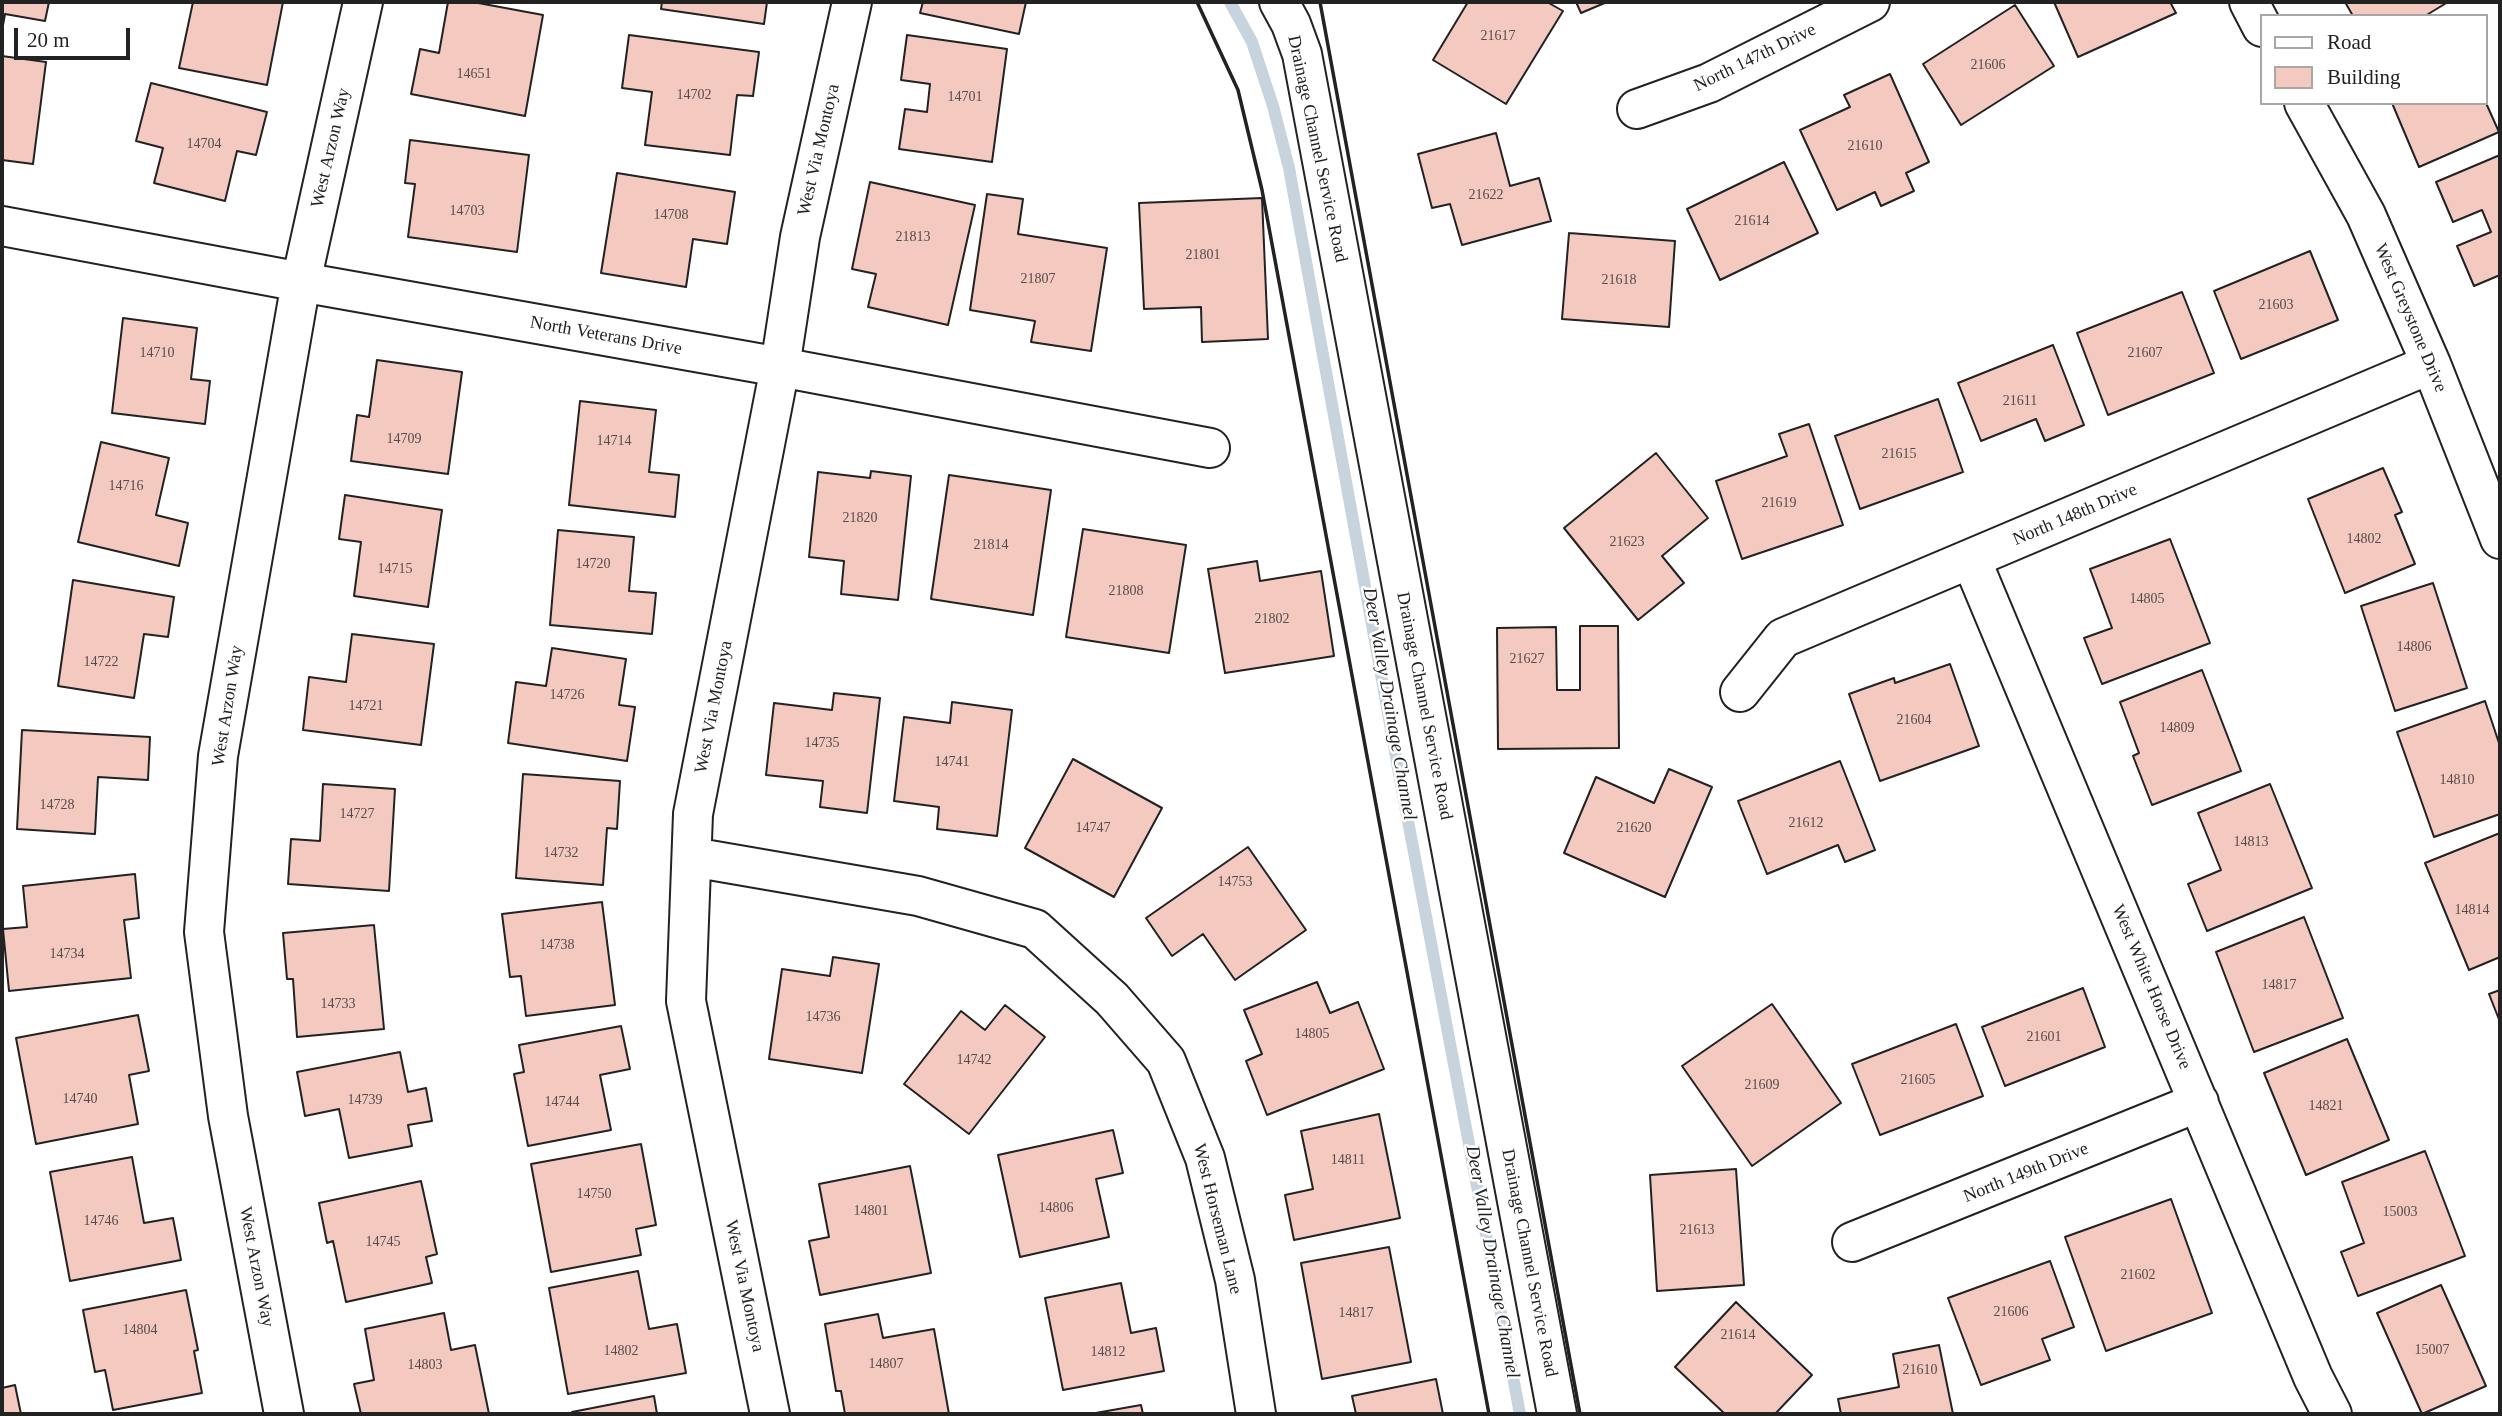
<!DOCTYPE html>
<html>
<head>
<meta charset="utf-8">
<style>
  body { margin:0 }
  #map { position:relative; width:2502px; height:1416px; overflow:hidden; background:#fff; font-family:"Times New Roman",serif }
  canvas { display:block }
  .frame { position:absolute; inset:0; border:4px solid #222; pointer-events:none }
  .legend { position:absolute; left:2260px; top:14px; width:228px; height:91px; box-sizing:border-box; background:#fff; border:2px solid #a7a7a7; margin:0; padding:9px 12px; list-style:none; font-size:21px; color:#222 }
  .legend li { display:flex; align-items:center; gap:14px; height:35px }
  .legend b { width:35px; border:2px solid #a7a7a7 }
  .scale { position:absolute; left:14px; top:28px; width:116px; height:32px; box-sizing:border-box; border:4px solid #222; border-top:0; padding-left:9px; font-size:21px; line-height:24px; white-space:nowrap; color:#222; -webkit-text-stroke:5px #fff; paint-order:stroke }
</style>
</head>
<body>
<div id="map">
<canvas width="2502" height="1416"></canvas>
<div class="frame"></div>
<ul class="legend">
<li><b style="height:9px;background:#fff"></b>Road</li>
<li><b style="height:19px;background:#f3c9c0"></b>Building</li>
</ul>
<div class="scale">20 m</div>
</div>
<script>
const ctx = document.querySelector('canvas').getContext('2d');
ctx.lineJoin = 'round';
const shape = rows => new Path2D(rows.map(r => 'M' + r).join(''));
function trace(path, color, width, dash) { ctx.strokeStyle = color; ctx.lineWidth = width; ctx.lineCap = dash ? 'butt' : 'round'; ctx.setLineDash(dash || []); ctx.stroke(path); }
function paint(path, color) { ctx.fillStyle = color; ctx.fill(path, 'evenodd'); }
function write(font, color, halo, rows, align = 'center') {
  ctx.font = font + ' "Times New Roman",serif'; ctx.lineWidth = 5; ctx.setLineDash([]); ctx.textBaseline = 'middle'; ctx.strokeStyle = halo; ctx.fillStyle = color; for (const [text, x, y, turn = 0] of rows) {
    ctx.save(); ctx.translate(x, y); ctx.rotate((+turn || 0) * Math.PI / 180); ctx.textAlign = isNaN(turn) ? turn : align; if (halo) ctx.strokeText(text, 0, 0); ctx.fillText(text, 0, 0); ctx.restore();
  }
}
trace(shape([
  [1230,2,1252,42,1273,106,1289,168,1398,768,1520,1414]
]), '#c7d3dd', 12);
const building = shape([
  [2,2,49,2,45,21,5,14,2,31,2,2],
  [193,2,283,2,267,85,179,68,193,2],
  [448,2,473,2,543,15,525,116,411,94,420,49,439,53,448,2],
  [662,2,767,2,764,24,661,9,662,2],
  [923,2,1026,2,1019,34,920,13,923,2],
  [1468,2,1547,2,1563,11,1506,104,1433,60,1468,2],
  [1576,2,1607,2,1581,13,1576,2],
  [2054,2,2170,2,2176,13,2078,57,2054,2],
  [2345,2,2448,2,2425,16,2353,16,2345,2],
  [2015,5,2054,66,1961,125,1923,64,2015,5],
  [629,35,759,52,753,96,737,95,730,155,645,145,652,92,622,88,629,35],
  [907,35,1007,49,992,162,899,149,905,109,927,112,930,84,901,80,907,35],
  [2,56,46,62,33,164,2,160,2,56],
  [1890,74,1929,162,1906,173,1914,191,1881,206,1875,192,1837,210,1800,130,1850,107,1844,95,1890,74],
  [151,83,267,112,256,155,237,151,225,201,154,183,163,148,136,141,151,83],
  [2392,103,2486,103,2499,132,2419,167,2392,103],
  [1496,133,1510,186,1539,178,1551,221,1462,245,1450,204,1432,208,1418,154,1496,133],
  [410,140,529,155,517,252,408,237,415,184,405,183,410,140],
  [2500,155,2500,275,2474,286,2457,246,2491,232,2482,210,2453,222,2436,182,2500,155],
  [1784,162,1818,233,1720,280,1687,209,1784,162],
  [617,173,735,192,727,244,693,239,686,287,601,273,617,173],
  [870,182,975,205,948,325,868,307,876,274,852,269,870,182],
  [987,194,1023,199,1018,234,1107,248,1091,351,1031,342,1035,321,970,310,987,194],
  [1262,198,1268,339,1202,342,1201,307,1144,309,1139,203,1262,198],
  [1569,233,1675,241,1669,327,1562,319,1569,233],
  [2310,251,2338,320,2241,359,2214,291,2310,251],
  [2182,292,2214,373,2108,415,2077,333,2182,292],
  [123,318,197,328,191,379,210,381,205,424,112,413,123,318],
  [2053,345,2084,425,2045,441,2036,419,1981,441,1958,383,2053,345],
  [377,360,462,372,448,474,351,461,357,415,369,417,377,360],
  [1938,399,1963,472,1860,509,1835,436,1938,399],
  [580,401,656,410,649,472,679,475,675,517,569,505,580,401],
  [1809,424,1843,525,1742,559,1716,481,1787,456,1779,434,1809,424],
  [101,442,169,458,156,515,188,523,179,566,78,542,101,442],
  [1656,453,1708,518,1662,556,1684,583,1638,620,1564,528,1656,453],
  [2383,468,2402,512,2395,515,2415,564,2345,593,2308,499,2383,468],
  [871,471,911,476,898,600,841,594,844,561,809,557,818,472,870,478,871,471],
  [949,475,1051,490,1033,615,931,599,949,475],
  [345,495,442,510,428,607,354,596,361,542,339,539,345,495],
  [1083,529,1186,545,1169,653,1066,637,1083,529],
  [558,530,634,537,629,591,656,593,652,634,550,625,558,530],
  [2170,539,2210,643,2102,684,2084,638,2112,628,2090,569,2170,539],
  [1257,561,1260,581,1321,571,1334,656,1225,673,1208,569,1257,561],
  [73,580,174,597,168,637,144,634,134,698,58,686,73,580],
  [2433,583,2467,688,2395,711,2361,606,2433,583],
  [1580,626,1618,626,1619,748,1498,749,1497,628,1556,627,1557,690,1580,690,1580,626],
  [352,634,434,644,421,745,303,730,309,677,346,682,352,634],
  [552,648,626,659,619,705,635,707,627,761,508,743,516,682,546,686,552,648],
  [1950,664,1979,746,1880,781,1849,694,1894,678,1895,683,1950,664],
  [2202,670,2241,771,2152,805,2133,756,2139,753,2120,702,2202,670],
  [834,693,880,698,867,813,820,807,823,781,766,775,774,703,832,710,834,693],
  [2485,701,2500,746,2500,814,2434,837,2397,732,2485,701],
  [952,702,1012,710,997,836,937,829,939,807,894,801,904,717,950,723,952,702],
  [22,730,150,737,148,780,98,777,95,834,17,829,22,730],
  [1073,759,1162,808,1114,897,1025,848,1073,759],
  [1840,761,1875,850,1845,862,1838,845,1767,874,1738,801,1840,761],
  [1669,769,1712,787,1665,897,1564,853,1596,777,1654,803,1669,769],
  [523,774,620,781,617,829,607,828,603,885,516,878,523,774],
  [323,784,395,789,389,891,288,884,291,839,320,841,323,784],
  [2270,784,2312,888,2207,931,2188,884,2221,870,2198,813,2270,784],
  [2500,833,2500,957,2469,970,2425,863,2500,833],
  [1248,847,1306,930,1235,980,1203,934,1172,956,1146,918,1248,847],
  [135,874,139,918,124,920,131,978,9,991,3,929,27,927,23,886,135,874],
  [602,902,615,1005,526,1016,521,976,510,977,502,914,602,902],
  [2304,917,2343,1018,2254,1052,2216,952,2304,917],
  [374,925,384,1029,297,1037,293,979,287,979,283,933,374,925],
  [833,957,879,964,862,1073,769,1059,782,969,830,976,833,957],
  [1317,982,1330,1013,1358,1002,1384,1069,1267,1115,1246,1061,1262,1054,1244,1010,1317,982],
  [2083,988,2105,1047,2005,1086,1982,1027,2083,988],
  [2500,990,2500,1022,2489,994,2500,990],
  [1772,1004,1841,1103,1752,1166,1682,1066,1772,1004],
  [1005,1005,1045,1037,969,1134,904,1084,961,1011,985,1030,1005,1005],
  [138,1015,149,1071,129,1075,138,1124,36,1144,16,1038,138,1015],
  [1956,1024,1983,1096,1880,1135,1852,1064,1956,1024],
  [621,1026,630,1069,600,1075,611,1130,528,1146,514,1074,524,1072,519,1045,621,1026],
  [2347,1039,2389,1140,2306,1175,2264,1073,2347,1039],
  [400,1052,408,1092,426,1088,432,1121,408,1125,412,1146,349,1158,339,1109,305,1116,297,1072,400,1052],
  [1379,1114,1400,1218,1294,1240,1285,1195,1313,1189,1301,1131,1379,1114],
  [1113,1130,1123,1173,1096,1179,1109,1237,1020,1257,998,1155,1113,1130],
  [641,1144,656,1225,636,1229,641,1255,551,1272,531,1164,641,1144],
  [2425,1151,2465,1256,2358,1296,2341,1252,2364,1243,2342,1182,2425,1151],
  [132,1157,144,1223,173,1218,181,1260,70,1281,50,1172,132,1157],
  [910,1166,931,1273,820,1295,809,1241,829,1237,819,1184,910,1166],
  [1736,1169,1744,1285,1657,1291,1650,1175,1736,1169],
  [421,1181,437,1254,426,1257,432,1283,346,1302,333,1241,327,1243,319,1203,421,1181],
  [2171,1199,2212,1313,2106,1351,2065,1237,2171,1199],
  [1389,1247,1411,1362,1322,1379,1301,1263,1389,1247],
  [2050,1261,2074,1327,2042,1339,2050,1360,1981,1385,1948,1298,2050,1261],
  [638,1271,649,1329,677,1324,686,1373,568,1394,549,1288,638,1271],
  [1121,1283,1131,1333,1156,1328,1164,1371,1063,1390,1045,1298,1121,1283],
  [2441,1285,2486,1386,2422,1414,2377,1313,2441,1285],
  [186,1290,198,1350,194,1351,202,1393,113,1410,105,1370,95,1372,83,1310,186,1290],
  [1736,1302,1812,1375,1775,1414,1725,1414,1675,1367,1736,1302],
  [444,1313,451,1350,475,1345,489,1414,361,1414,354,1384,374,1380,365,1329,444,1313],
  [878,1314,883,1338,934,1329,949,1414,845,1414,841,1391,836,1391,825,1324,878,1314],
  [1939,1345,1953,1414,1841,1414,1838,1399,1899,1387,1893,1354,1939,1345],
  [1436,1379,1443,1414,1356,1414,1352,1396,1436,1379],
  [15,1385,21,1414,2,1414,2,1388,15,1385],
  [654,1396,657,1414,572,1414,572,1412,654,1396],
  [1141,1405,1143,1414,1090,1414,1141,1405]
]);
paint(building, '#f3c9c0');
trace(building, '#222', 2);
const minor = shape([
  [1279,2,1291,24,1302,54,1557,1414],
  [2249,2,2262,27],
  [2304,103,2366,215,2431,364,2500,539],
  [1637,109,1709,83,1870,2],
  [2,226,301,282,780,367,1210,448],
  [1971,559,2313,1377,2332,1414],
  [1740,692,1783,638,2431,364],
  [692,857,918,896,1035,929,1112,999,1166,1061,1205,1158,1235,1280,1256,1414],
  [1852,1242,2199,1102],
  [284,1414,228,1116,204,932,218,756,301,282,363,2],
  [770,1414,686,1001,693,814,780,367,800,237,852,2]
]);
trace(minor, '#222', 42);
trace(minor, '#fff', 38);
trace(shape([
  [1197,2,1238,90,1262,190,1489,1414],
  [1320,2,1580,1414]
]), '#222', 3.5);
write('14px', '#564c4a', null, [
  ["21617",1498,36],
  ["21606",1988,65],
  ["14651",474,74],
  ["14702",694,95],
  ["14701",965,97],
  ["14704",204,144],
  ["21610",1865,146],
  ["21622",1486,195],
  ["14703",467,211],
  ["14708",671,215],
  ["21614",1752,221],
  ["21813",913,237],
  ["21801",1203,255],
  ["21807",1038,279],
  ["21618",1619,280],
  ["21603",2276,305],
  ["14710",157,353],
  ["21607",2145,353],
  ["21611",2020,401],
  ["14709",404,439],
  ["14714",614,441],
  ["21615",1899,454],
  ["14716",126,486],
  ["21619",1779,503],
  ["21820",860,518],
  ["14802",2364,539],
  ["21623",1627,542],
  ["21814",991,545],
  ["14720",593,564],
  ["14715",395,569],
  ["21808",1126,591],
  ["14805",2147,599],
  ["21802",1272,619],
  ["14806",2414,647],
  ["21627",1527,659],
  ["14722",101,662],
  ["14726",567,695],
  ["14721",366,706],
  ["21604",1914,720],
  ["14809",2177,728],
  ["14735",822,743],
  ["14741",952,762],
  ["14810",2457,780],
  ["14728",57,805],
  ["14727",357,814],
  ["21612",1806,823],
  ["14747",1093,828],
  ["21620",1634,828],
  ["14813",2251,842],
  ["14732",561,853],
  ["14753",1235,882],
  ["14814",2472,910],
  ["14738",557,945],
  ["14734",67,954],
  ["14817",2279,985],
  ["14733",338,1004],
  ["14736",823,1017],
  ["14805",1312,1034],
  ["21601",2044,1037],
  ["14742",974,1060],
  ["21605",1918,1080],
  ["21609",1762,1085],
  ["14740",80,1099],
  ["14739",365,1100],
  ["14744",562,1102],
  ["14821",2326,1106],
  ["14811",1348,1160],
  ["14750",594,1194],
  ["14806",1056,1208],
  ["14801",871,1211],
  ["15003",2400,1212],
  ["14746",101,1221],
  ["21613",1697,1230],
  ["14745",383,1242],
  ["21602",2138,1275],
  ["21606",2011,1312],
  ["14817",1356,1313],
  ["14804",140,1330],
  ["21614",1738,1335],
  ["15007",2432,1350],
  ["14802",621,1351],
  ["14812",1108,1352],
  ["14807",886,1364],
  ["14803",425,1365],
  ["21610",1920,1370]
]);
write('18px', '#222', '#fff', [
  ["North 147th Drive",1755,58,-26],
  ["West Arzon Way",331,148,-77],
  ["Drainage Channel Service Road",1317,149,78],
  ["West Via Montoya",819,150,-77],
  ["West Greystone Drive",2410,318,67],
  ["North Veterans Drive",606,336,10],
  ["North 148th Drive",2075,515,-23],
  ["West Arzon Way",228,706,-81],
  ["Drainage Channel Service Road",1424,706,79],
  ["West Via Montoya",714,707,-79],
  ["West White Horse Drive",2151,987,67],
  ["North 149th Drive",2026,1173,-22],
  ["West Horseman Lane",1217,1219,76],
  ["Drainage Channel Service Road",1529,1263,79],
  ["West Arzon Way",256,1267,79],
  ["West Via Montoya",744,1286,78]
]);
write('italic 19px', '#222', '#fff', [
  ["Deer Valley Drainage Channel",1389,704,80],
  ["Deer Valley Drainage Channel",1492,1262,80]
]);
</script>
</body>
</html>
